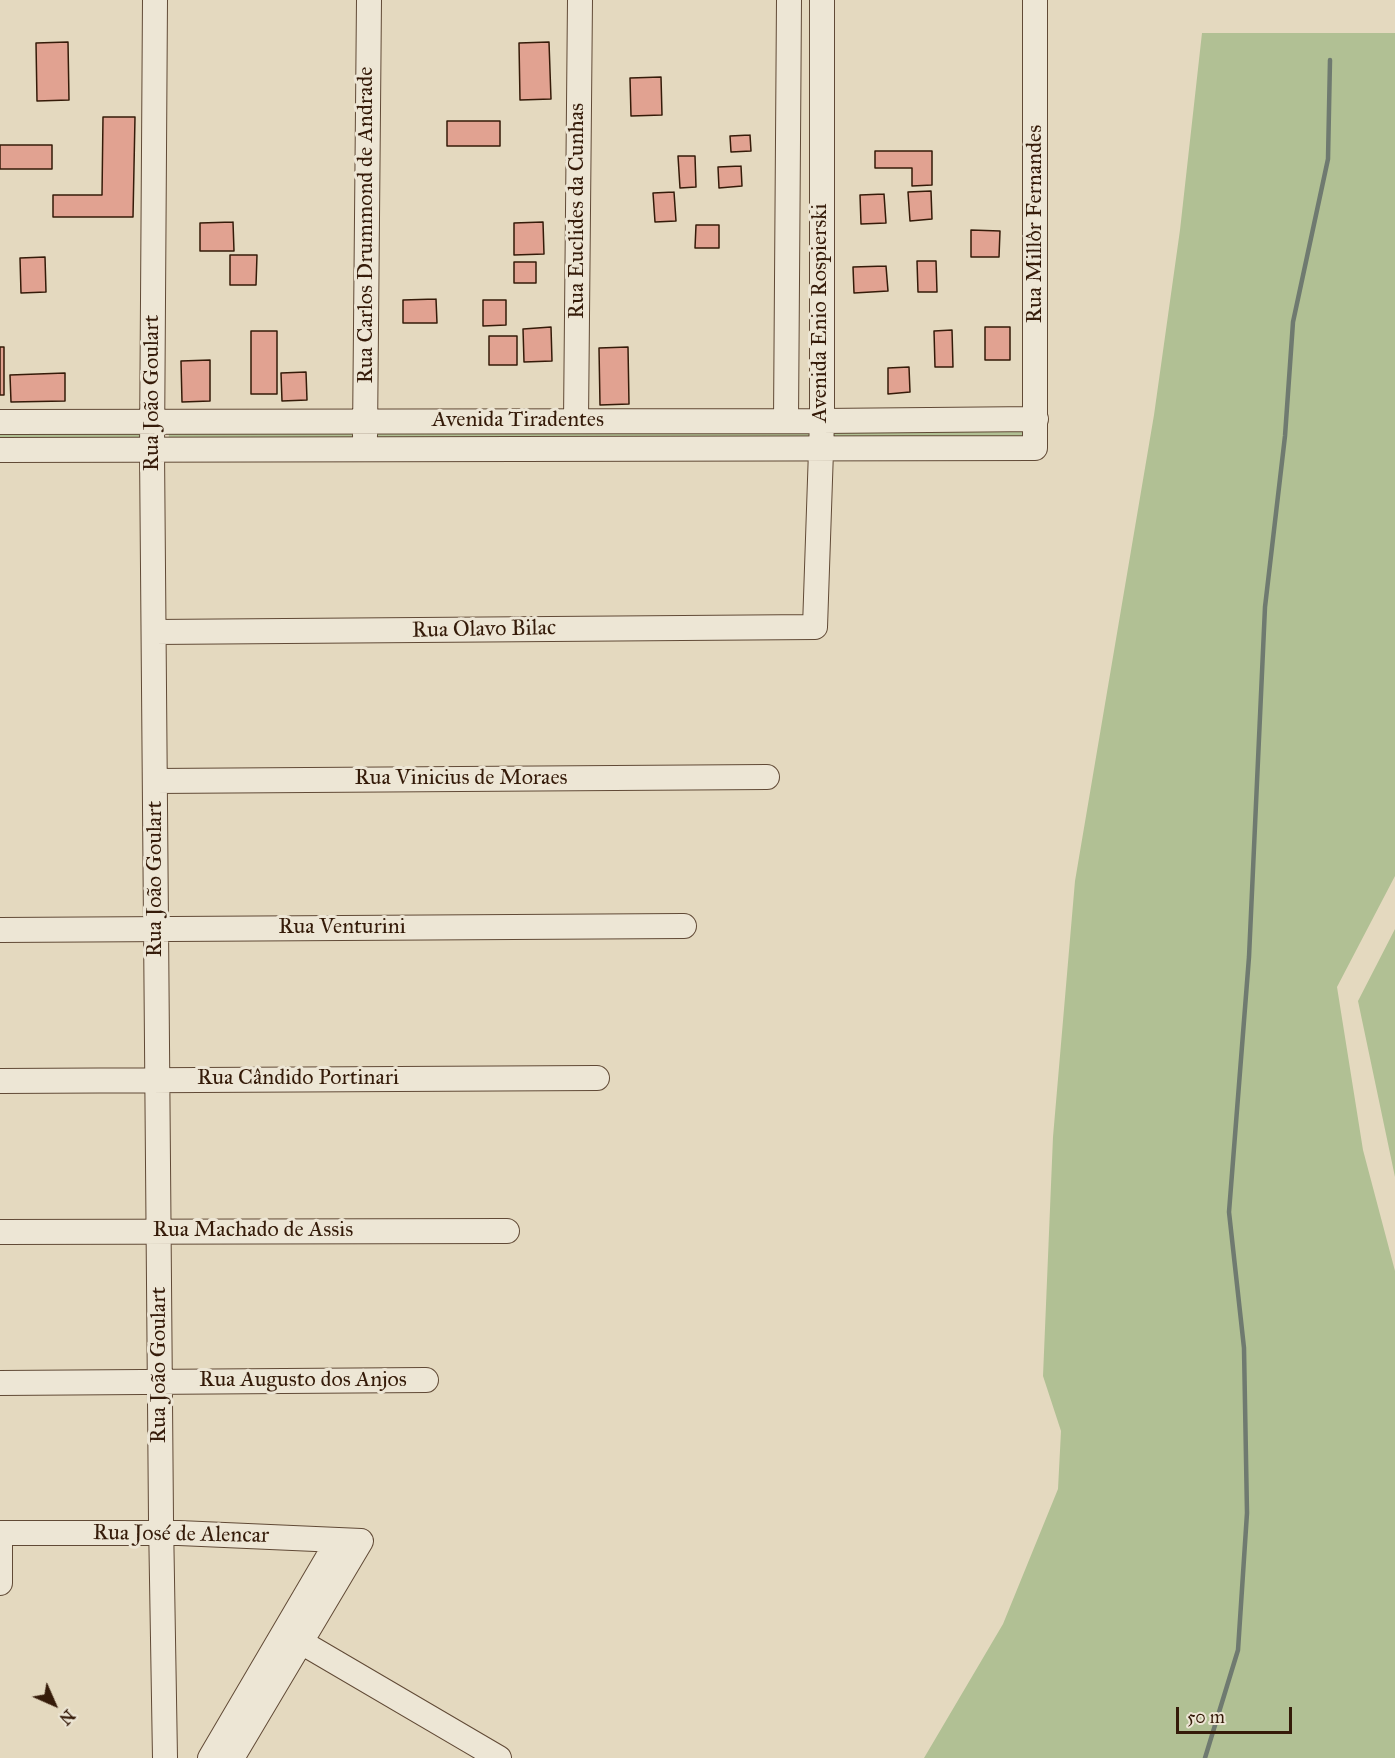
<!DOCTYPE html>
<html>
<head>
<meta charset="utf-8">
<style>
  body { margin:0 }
  #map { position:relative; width:1395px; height:1758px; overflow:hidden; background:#e4d9bf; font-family:"IM FELL Great Primer",serif }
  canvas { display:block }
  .north { position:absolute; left:24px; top:1674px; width:60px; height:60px; -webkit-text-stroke:4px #ede6d5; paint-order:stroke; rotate:135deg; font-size:16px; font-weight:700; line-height:24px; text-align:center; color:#351b09 }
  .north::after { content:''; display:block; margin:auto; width:21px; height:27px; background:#351b09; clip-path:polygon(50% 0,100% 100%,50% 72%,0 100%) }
  .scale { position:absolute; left:1176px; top:1707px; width:116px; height:27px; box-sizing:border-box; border:3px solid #351b09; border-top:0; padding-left:8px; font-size:18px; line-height:21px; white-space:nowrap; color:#351b09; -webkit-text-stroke:4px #ede6d5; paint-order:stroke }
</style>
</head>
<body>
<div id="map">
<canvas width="1395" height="1758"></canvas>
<div class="north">N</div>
<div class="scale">50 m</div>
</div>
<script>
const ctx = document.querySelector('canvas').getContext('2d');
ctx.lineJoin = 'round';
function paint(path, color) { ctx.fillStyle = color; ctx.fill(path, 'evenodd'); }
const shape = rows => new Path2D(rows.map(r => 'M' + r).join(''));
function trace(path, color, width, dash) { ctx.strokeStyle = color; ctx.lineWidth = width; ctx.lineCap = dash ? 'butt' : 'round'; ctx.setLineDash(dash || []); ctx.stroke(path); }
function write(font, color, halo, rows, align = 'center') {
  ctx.font = font + ' "IM FELL Great Primer",serif'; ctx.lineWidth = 6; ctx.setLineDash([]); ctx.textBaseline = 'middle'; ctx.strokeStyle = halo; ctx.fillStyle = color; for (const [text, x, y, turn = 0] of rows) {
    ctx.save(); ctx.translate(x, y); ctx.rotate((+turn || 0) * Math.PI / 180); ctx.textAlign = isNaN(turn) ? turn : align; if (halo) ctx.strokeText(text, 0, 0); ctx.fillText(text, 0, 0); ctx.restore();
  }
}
paint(shape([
  [1202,33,1395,33,1395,876,1337,987,1363,1150,1395,1271,1395,1758,924,1758,1003,1624,1058,1489,1061,1431,1043,1376,1053,1137,1075,881,1154,415,1180,230],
  [1024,426,1024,438,827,438,828,428],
  [814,428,814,442,373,445,373,432],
  [0,432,145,432,145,446,0,446],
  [169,433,354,434,354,446,168,446],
  [1395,929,1395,1177,1358,1001]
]), '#b1c094');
trace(shape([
  [1205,1758,1238,1650,1247,1513,1244,1348,1229,1212,1249,957,1265,607,1285,436,1293,322,1328,159,1330,60]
]), '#6f7a70', 4.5);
const building = shape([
  [68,42,69,100,37,101,36,43,68,42],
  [549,42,551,99,520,100,519,43,549,42],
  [661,77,662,115,631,116,630,78,661,77],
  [103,117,135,117,133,217,53,217,53,195,102,195,103,117],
  [447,121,500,121,500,146,447,146,447,121],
  [750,135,751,151,731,152,730,136,750,135],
  [0,145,52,145,52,169,0,169,0,145],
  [875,151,932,151,932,185,912,186,912,168,875,168,875,151],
  [678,156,695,156,696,187,680,188,678,156],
  [741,166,742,186,719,188,718,167,741,166],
  [931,191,932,219,910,221,908,192,931,191],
  [674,192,676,221,655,222,653,193,674,192],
  [884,194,886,223,861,224,860,195,884,194],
  [233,222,234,251,200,251,200,223,233,222],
  [543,222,544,254,514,255,514,223,543,222],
  [696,225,719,225,719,248,695,248,696,225],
  [971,230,1000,231,999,257,971,257,971,230],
  [230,255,257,255,256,285,230,285,230,255],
  [45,257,46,292,21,293,20,258,45,257],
  [917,261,936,261,937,292,918,292,917,261],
  [514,262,536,262,536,283,514,283,514,262],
  [886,266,888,291,854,293,853,267,886,266],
  [436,299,437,323,403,323,403,300,436,299],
  [483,300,506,300,506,325,483,326,483,300],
  [551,327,552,361,524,362,523,329,551,327],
  [985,327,1010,327,1010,360,985,360,985,327],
  [952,330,953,367,935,367,934,331,952,330],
  [251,331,277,331,277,394,251,394,251,331],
  [489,336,517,336,517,365,489,365,489,336],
  [0,347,4,347,4,395,0,395,0,347],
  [628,347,629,404,600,405,599,348,628,347],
  [210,360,210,401,182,402,181,361,210,360],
  [909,367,910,392,888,394,888,368,909,367],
  [306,372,307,400,282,401,281,373,306,372],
  [65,373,65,401,11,402,10,375,65,373]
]);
paint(building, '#e1a291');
trace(building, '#351b09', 1.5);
const minor = shape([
  [155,0,152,450,161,1520,165,1758],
  [576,421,580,0],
  [786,421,789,0],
  [0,422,822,421,1036,419],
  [365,436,369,0],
  [0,450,1035,448,1035,0],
  [154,632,815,627,822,421,822,0],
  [155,781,767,777],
  [0,930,684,926],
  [0,1081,597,1078],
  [0,1232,507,1231],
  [0,1383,426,1380],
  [0,1533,179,1533,361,1541,232,1758],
  [0,1583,0,1533],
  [301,1642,499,1758],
  [210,1758,338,1540]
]);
trace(minor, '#614a36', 26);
trace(minor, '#ede6d5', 24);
write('22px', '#351b09', '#ede6d5', [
  ["Rua Euclides da Cunhas",578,211,-90],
  ["Rua Millôr Fernandes",1036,224,-90],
  ["Rua Carlos Drummond de Andrade",367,225,-90],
  ["Avenida Enio Rospierski",821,313,-90],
  ["Rua João Goulart",153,393,-90],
  ["Avenida Tiradentes",518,421],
  ["Rua Olavo Bilac",484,630,-1],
  ["Rua Vinicius de Moraes",461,779],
  ["Rua João Goulart",156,879,-90],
  ["Rua Venturini",342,928],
  ["Rua Cândido Portinari",298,1079],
  ["Rua Machado de Assis",253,1231],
  ["Rua João Goulart",160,1365,-90],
  ["Rua Augusto dos Anjos",303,1381],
  ["Rua José de Alencar",181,1535,1]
]);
</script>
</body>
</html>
